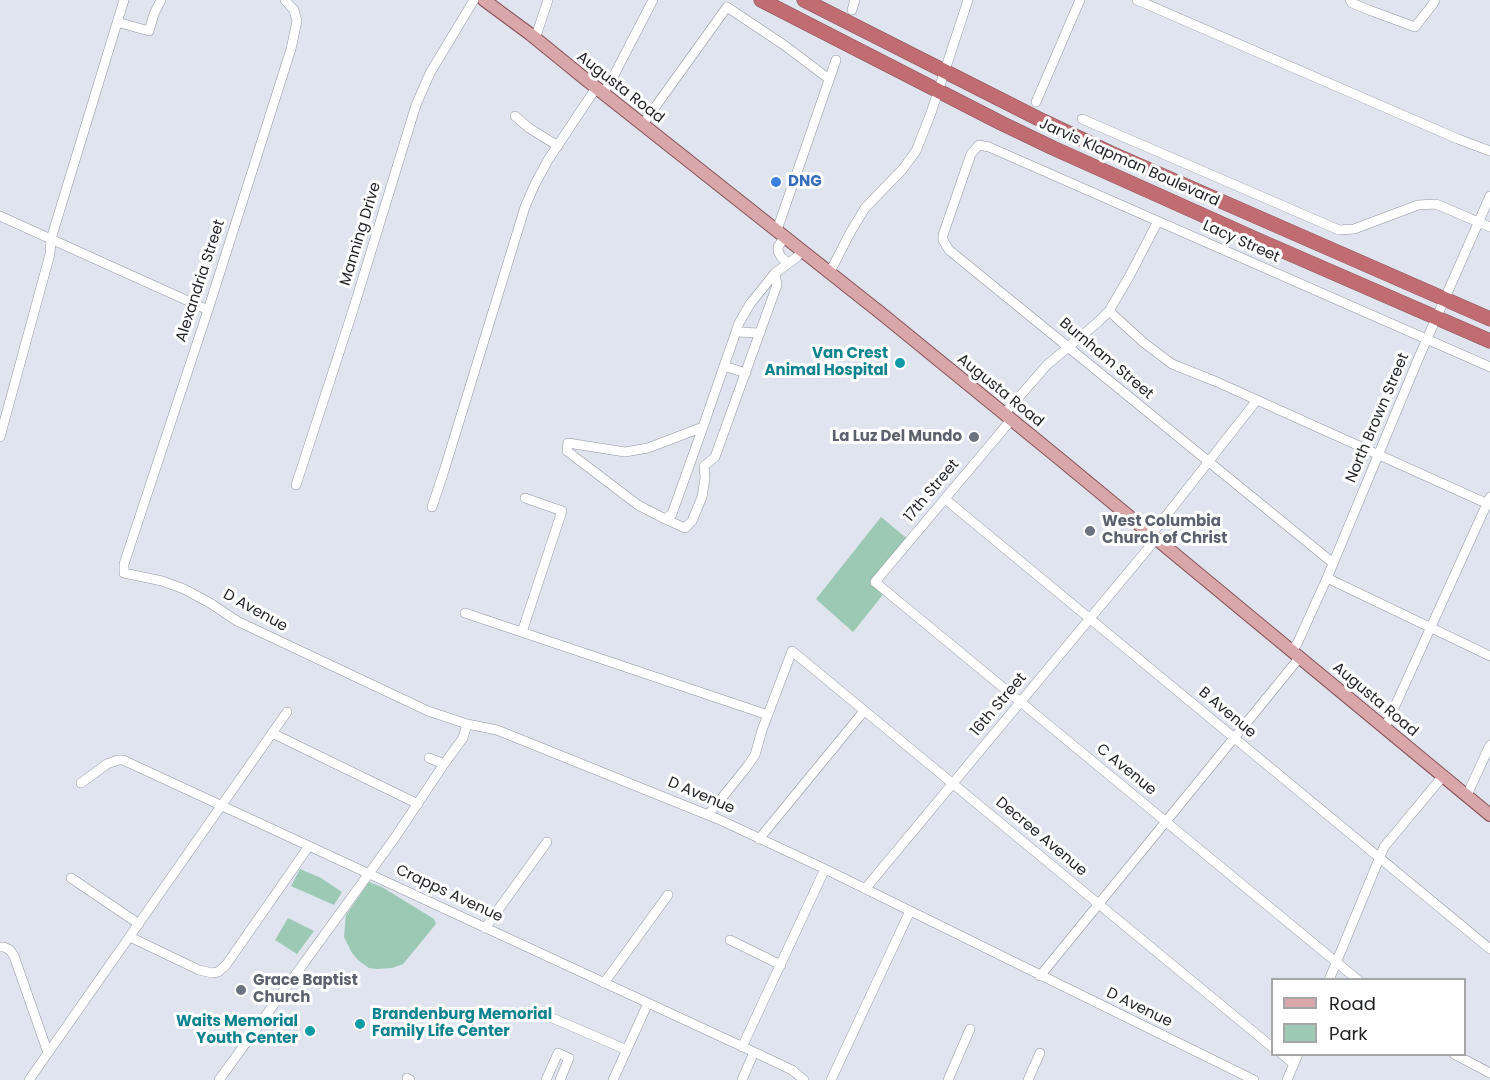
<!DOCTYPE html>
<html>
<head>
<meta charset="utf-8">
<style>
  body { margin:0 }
  #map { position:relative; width:1490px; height:1080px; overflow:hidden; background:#dfe4ef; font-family:Poppins,sans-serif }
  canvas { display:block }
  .legend { position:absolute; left:1271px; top:978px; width:195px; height:78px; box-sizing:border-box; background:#fff; border:2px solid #a5a6a7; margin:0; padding:8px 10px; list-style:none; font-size:18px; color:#1e2024 }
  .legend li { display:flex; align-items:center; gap:12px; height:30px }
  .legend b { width:30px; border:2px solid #a5a6a7 }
</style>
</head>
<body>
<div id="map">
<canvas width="1490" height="1080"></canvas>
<ul class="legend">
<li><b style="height:8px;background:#d9a7aa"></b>Road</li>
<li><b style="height:16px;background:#9bc9b3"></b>Park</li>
</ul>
</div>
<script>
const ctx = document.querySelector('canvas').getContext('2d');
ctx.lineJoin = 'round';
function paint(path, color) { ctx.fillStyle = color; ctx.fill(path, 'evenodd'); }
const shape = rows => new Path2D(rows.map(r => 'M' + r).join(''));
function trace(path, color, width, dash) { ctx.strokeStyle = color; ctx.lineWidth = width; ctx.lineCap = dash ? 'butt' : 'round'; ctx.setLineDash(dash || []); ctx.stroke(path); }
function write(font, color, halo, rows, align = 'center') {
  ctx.font = font + ' Poppins,sans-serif'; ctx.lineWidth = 6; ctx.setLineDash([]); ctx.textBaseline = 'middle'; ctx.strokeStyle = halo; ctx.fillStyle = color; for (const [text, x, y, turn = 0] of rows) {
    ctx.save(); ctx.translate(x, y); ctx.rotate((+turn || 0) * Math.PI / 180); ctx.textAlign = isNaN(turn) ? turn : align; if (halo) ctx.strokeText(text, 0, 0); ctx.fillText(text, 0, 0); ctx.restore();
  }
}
paint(shape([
  [881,517,910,541,876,582,886,591,853,632,816,599],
  [300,869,321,878,342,892,334,905,291,886],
  [369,882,382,887,434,919,436,924,403,964,392,968,377,969,369,968,359,961,352,953,344,937,346,915],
  [288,918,314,931,297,954,275,940]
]), '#9bc9b3');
const minor = shape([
  [285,0,294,10,297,21,291,49,208,310,124,564,124,573,162,581,184,589,210,603,237,621,428,711,467,724,497,730,718,819,825,869,1254,1080],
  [1137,0,1458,139,1490,151],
  [1350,0,1352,3,1369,10,1415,27,1433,4,1435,0],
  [852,10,855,0],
  [117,22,149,31,154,14,161,0],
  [535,39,548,0],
  [603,93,611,81,653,0],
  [1036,102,1080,0],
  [515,116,529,128,558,146],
  [1082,119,1339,230,1354,229,1418,205,1436,204,1490,227],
  [643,124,727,7,784,45,829,79],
  [0,216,208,310],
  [777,230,836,60],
  [785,236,778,247,778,251,781,257,788,263],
  [830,272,850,233,865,208,902,170,916,151,931,113,968,0],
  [1109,311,1143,342,1172,364,1217,382,1490,505],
  [736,332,760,333],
  [724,366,746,373],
  [1004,414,1047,365,1098,322,1109,311,1130,275,1158,221],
  [1011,420,875,582,1358,980],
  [703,427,648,448,625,452,568,443,567,451,638,505,665,519,672,514,703,427,724,366,736,332,739,323,750,304,775,273,797,257,802,250],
  [0,437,50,254,51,239,124,0],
  [296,485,354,307,416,105,430,73,474,0],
  [945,499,1490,949],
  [432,507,444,471,525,207,535,184,548,160,596,88],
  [665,519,685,528,692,521,702,497,705,478,704,466,715,457,777,285,775,273],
  [1151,535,1257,400],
  [1333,563,949,250,943,240,943,235,971,154,979,145,989,147,1490,367],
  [1327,578,1490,656],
  [465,613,768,715],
  [522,632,562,511,525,498],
  [1292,650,1297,644,1327,578,1419,357,1490,196],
  [1385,728,1490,497],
  [272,733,418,804],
  [429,758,444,764],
  [81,783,107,764,118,760,123,760,754,1052,792,1070,804,1080],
  [1467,795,1490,745],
  [708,815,746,768,755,755,762,730,792,651,1272,1047],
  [759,839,864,711],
  [71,878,139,924],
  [865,889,1156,539],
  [485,928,547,842],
  [130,937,199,970,212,973,218,972,226,965,309,846],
  [730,940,781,965],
  [0,947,4,947,10,950,14,956,48,1053],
  [1040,976,1300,657],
  [1329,980,1384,847,1443,776],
  [604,983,668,895],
  [550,1017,627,1050],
  [742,1047,825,869],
  [1282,1054,1294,1064],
  [1454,1054,1490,1073],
  [407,1078,410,1080],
  [29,1080,287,712],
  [219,1080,394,839,444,764,463,738,467,724],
  [546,1080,558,1053,569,1058,560,1080],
  [613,1080,648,1003],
  [742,1080,754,1052],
  [831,1080,910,911],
  [948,1080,970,1029],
  [1028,1080,1040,1053],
  [1287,1080,1298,1054]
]);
const major = shape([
  [484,0,530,34,584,78,882,314,1061,460,1490,815]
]);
const highway = shape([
  [761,0,1001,123,1053,148,1258,240,1490,341],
  [804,0,1037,118,1111,153,1490,319]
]);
trace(minor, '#90959e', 10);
trace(major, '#875156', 14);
trace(highway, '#875156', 15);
trace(minor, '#fff', 9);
trace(major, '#d9a7aa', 12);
trace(highway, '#c06c71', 14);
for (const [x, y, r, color] of [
  [776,182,6,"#3f7fe0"],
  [900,363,6,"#0f9aa8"],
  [974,437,6,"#6b7280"],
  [1090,531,6,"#6b7280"],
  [241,990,6,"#6b7280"],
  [360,1024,6,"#0f9aa8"],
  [310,1031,6,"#0f9aa8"]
]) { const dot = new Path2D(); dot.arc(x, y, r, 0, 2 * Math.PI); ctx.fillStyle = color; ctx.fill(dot); trace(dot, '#fff', 2); }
write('15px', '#1e2024', '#fff', [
  ["Augusta Road",620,88,38],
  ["Jarvis Klapman Boulevard",1129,163,24],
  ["Manning Drive",361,234,-73],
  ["Lacy Street",1241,242,24],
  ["Alexandria Street",201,281,-72],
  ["Burnham Street",1106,359,40],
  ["Augusta Road",1000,391,39],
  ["North Brown Street",1378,418,-67],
  ["17th Street",932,491,-50],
  ["D Avenue",255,611,29],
  ["Augusta Road",1375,700,40],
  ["16th Street",999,705,-50],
  ["B Avenue",1227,713,40],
  ["C Avenue",1126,770,39],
  ["D Avenue",701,796,23],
  ["Decree Avenue",1041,837,40],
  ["Crapps Avenue",449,894,25],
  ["D Avenue",1139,1008,26]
]);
write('bold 15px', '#366cbe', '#fff', [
  ["DNG",788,182]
], 'left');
write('bold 15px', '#0d838f', '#fff', [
  ["Van Crest",888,354],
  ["Animal Hospital",888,371],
  ["Brandenburg Memorial",372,1015,"left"],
  ["Family Life Center",372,1032,"left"],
  ["Waits Memorial",298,1022],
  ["Youth Center",298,1039]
], 'right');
write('bold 15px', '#5b616d', '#fff', [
  ["La Luz Del Mundo",962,437,"right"],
  ["West Columbia",1102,522],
  ["Church of Christ",1102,539],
  ["Grace Baptist",253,981],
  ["Church",253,998]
], 'left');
</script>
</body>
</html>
